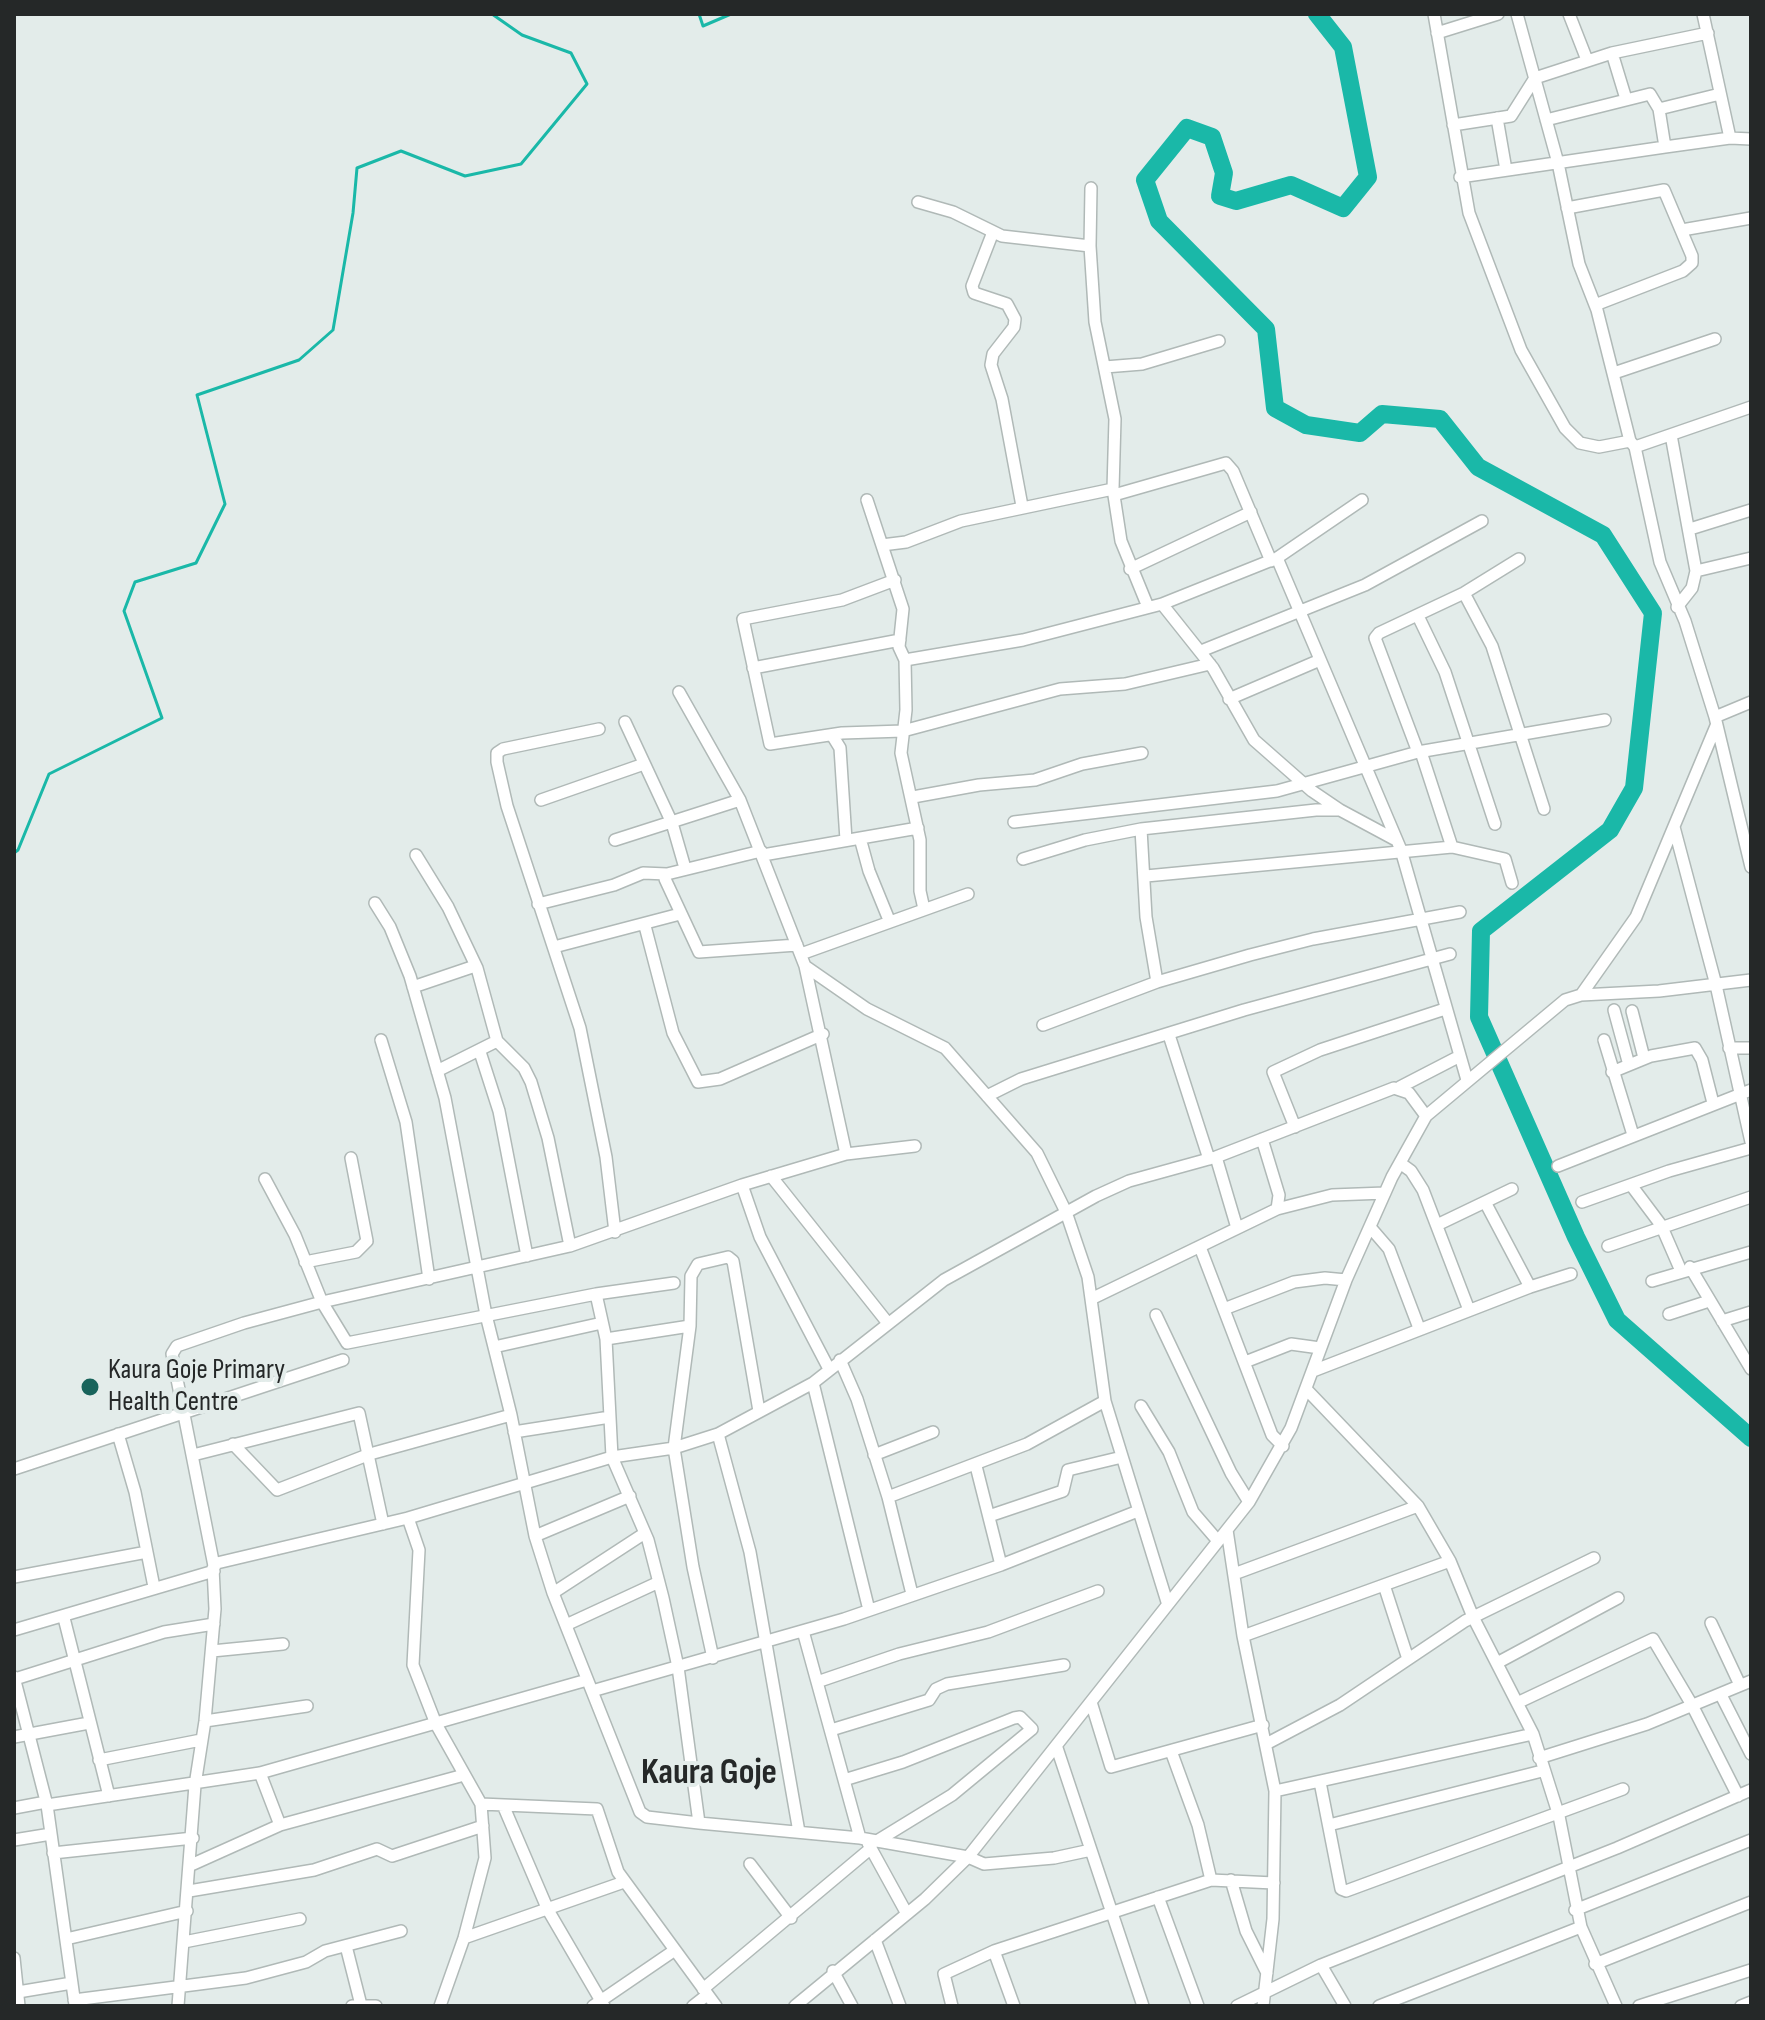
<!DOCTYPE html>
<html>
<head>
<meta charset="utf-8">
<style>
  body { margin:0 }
  #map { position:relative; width:1765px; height:2020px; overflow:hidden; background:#e3ecea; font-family:"Sofia Sans Condensed",sans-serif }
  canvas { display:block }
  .frame { position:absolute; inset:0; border:16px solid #252828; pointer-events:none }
</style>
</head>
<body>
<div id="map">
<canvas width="1765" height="2020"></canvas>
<div class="frame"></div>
</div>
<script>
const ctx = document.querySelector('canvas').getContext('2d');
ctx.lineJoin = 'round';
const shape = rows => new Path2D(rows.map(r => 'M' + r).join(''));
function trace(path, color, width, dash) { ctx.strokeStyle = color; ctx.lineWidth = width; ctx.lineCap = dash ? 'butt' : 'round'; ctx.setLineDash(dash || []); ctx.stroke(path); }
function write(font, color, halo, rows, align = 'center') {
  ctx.font = font + ' "Sofia Sans Condensed",sans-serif'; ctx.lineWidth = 8; ctx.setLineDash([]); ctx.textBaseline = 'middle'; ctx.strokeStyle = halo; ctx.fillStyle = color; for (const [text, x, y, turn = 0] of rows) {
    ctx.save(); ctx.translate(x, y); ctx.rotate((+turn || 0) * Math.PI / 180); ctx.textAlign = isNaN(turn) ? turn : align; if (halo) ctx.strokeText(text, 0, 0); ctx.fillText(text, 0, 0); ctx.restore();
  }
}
trace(shape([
  [699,14,703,26,731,14],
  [14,853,18,850,49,774,162,718,124,611,135,582,196,563,225,504,197,395,299,360,333,330,353,213,357,168,401,151,465,176,521,164,587,84,571,53,522,35,492,14]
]), '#1ab8a8', 3);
trace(shape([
  [1317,14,1343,47,1368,177,1343,208,1291,185,1236,201,1220,196,1224,173,1212,137,1187,128,1145,180,1159,221,1266,329,1275,408,1306,425,1360,433,1382,414,1440,419,1478,467,1603,535,1653,613,1634,788,1610,830,1481,931,1479,1017,1576,1237,1617,1320,1751,1438]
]), '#1ab8a8', 18);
const minor = shape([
  [1434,14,1469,213,1521,350,1565,428,1580,443,1599,447,1630,441],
  [1517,14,1558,163,1579,264,1597,310,1630,441,1635,447,1660,562,1685,621,1715,717,1751,867],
  [1569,14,1587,60],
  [1703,14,1730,138],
  [1437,33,1498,14],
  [1612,53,1626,99],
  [1659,109,1720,94],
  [1497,118,1506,170],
  [1453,125,1511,116,1535,78,1612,53,1708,33],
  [1665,147,1730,138,1751,139],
  [1460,177,1665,147,1659,109,1650,94,1546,120],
  [1091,188,1090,246,1095,322,1115,419,1113,489,1121,541,1148,607],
  [918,202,953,212,1002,236,1090,246],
  [1567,208,1664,190,1692,256,1692,263,1683,271,1595,305],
  [1682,230,1751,218],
  [993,232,972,286,974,293,1007,304,1015,319,1014,327,993,354,991,365,1002,399,1022,506],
  [1105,367,1142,364,1219,341],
  [1614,373,1715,339],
  [1671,435,1696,571,1692,588,1677,607],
  [1635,447,1751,407],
  [1114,495,1226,463,1233,471,1271,561],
  [867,500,903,609,899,647,905,660,906,710,901,753,920,840,920,891,924,909],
  [1690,529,1751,510],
  [882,545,906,542,961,521,1113,489],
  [1277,558,1401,850,1467,1080],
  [1130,569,1251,512],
  [1696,571,1751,558],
  [895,580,842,600,743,619,770,744,842,733,903,731,1060,689,1125,684,1210,664],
  [1464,593,1492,646,1544,809],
  [1162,604,1213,668,1254,740,1312,791,1340,810],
  [1418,616,1445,672,1495,824],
  [1201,651,1365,585,1482,521],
  [905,660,1023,640,1162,604,1277,558,1362,500],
  [753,668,900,640],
  [679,692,740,800,805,966,867,1009,945,1048,1037,1153,1066,1212,1088,1277,1105,1401,1167,1602],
  [1229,699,1320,660],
  [1715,717,1751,702],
  [625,722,672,823,685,868],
  [599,729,503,749,497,753,497,762,507,806,580,1028,606,1157,615,1232],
  [832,735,840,748,846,840],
  [1418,752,1375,638,1379,633,1464,593,1519,559],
  [1421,752,1452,847],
  [913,797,979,785,1035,780,1082,764,1142,753],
  [541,800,644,764],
  [1014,822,1277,791,1418,752,1605,720],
  [1674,827,1716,985,1751,1142],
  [1141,829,1146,917,1157,982],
  [860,838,869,871,889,920],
  [615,840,740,800],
  [416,855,448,907,477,968,497,1041,524,1068,531,1082,548,1138,570,1246],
  [763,855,918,828],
  [1023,859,1085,840,1141,829,1316,810,1340,810,1394,839],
  [667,874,665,879,699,952,797,945],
  [1146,876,1452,847,1505,859,1512,883],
  [375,903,390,927,410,976,445,1098,486,1315,511,1415,535,1536,553,1593,640,1812,647,1817,699,1823,860,1838,968,1857,984,1864,1054,1858,1091,1850],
  [538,904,614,885,643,873,667,874,761,851],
  [645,926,673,1033,698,1082,720,1079,823,1034],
  [554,947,680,914],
  [801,954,968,894],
  [805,966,846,1154],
  [413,987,475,966],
  [1581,995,1636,917,1716,726],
  [1614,1010,1629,1065],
  [1632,1011,1644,1058],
  [1043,1025,1157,982,1250,955,1313,939,1460,912],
  [1169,1035,1209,1159],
  [381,1040,406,1122,429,1279],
  [1604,1040,1633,1135],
  [1729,1048,1751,1048],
  [480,1052,499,1111,527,1256],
  [437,1071,497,1041],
  [1612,1072,1651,1056,1695,1048,1702,1060,1713,1103],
  [1400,1087,1458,1057],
  [987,1096,1021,1079,1244,1010,1450,954],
  [1295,1127,1273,1072,1320,1050,1445,1009],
  [1262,1139,1279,1195,1277,1209],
  [1216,1157,1237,1228],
  [1400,1163,1411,1171,1423,1190,1469,1310],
  [1558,1166,1751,1090],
  [771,1176,887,1322],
  [265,1179,295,1235,322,1302,347,1343,596,1294,674,1283],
  [742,1185,760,1237,829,1369],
  [1631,1185,1661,1225,1681,1271],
  [1485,1202,1530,1287],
  [1582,1202,1669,1171,1751,1148],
  [1437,1225,1512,1189],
  [1370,1227,1389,1249,1419,1328],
  [1608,1246,1751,1197],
  [1200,1247,1272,1435,1283,1446],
  [305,1262,356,1252,367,1241,351,1158],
  [1690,1267,1751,1369],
  [1652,1281,1751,1252],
  [596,1294,606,1339,612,1457,648,1540,663,1598,678,1667,699,1823],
  [1091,1299,1277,1209,1332,1195,1385,1193],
  [1224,1309,1294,1282,1325,1278,1346,1280],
  [1669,1314,1709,1301],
  [1156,1315,1231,1473,1249,1502],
  [1722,1321,1751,1312],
  [606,1339,690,1326],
  [494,1347,602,1323],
  [840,1360,857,1399,888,1497,912,1594],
  [1245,1362,1291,1344,1320,1348],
  [1313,1371,1530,1287,1571,1274],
  [813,1383,869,1610],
  [1307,1390,1418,1506,1450,1561,1473,1617,1533,1734,1559,1816,1581,1927,1616,2006],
  [1141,1406,1169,1452,1193,1512,1218,1541],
  [514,1432,610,1417],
  [118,1434,135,1492,154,1587],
  [718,1434,750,1552,799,1832],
  [233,1444,277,1490,370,1454,511,1415],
  [193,1455,359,1413,383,1524],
  [874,1455,933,1432],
  [976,1466,1001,1565],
  [14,1469,343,1360],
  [888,1497,1027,1444,1105,1401],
  [989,1516,1063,1491,1068,1470,1122,1457],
  [408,1518,419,1550,413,1665,436,1724,481,1804,485,1858,464,1938,440,2006],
  [1227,1530,1243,1636,1275,1791,1273,1919,1263,2006],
  [535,1536,630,1496],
  [214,1566,172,1354,177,1346,244,1323,322,1302,570,1246,742,1185,846,1154,915,1146],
  [1234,1574,1418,1506],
  [14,1577,147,1552],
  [1384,1585,1408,1659],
  [553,1593,645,1533],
  [64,1618,109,1796],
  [1711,1623,1740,1685],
  [566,1625,659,1582],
  [14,1630,214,1571],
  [803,1631,860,1838],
  [1243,1636,1450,1561],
  [212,1651,283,1644],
  [713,1658,693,1567,674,1448,690,1326,691,1276,698,1264,728,1257,733,1261,759,1411],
  [1497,1663,1618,1598],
  [14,1677,47,1805,75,2005],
  [15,1679,164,1632,214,1624],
  [817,1682,899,1654,988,1632,1098,1591],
  [592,1691,844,1619,1001,1565,1138,1511],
  [1721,1695,1751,1754],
  [1091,1702,1111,1767,1263,1725],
  [1517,1703,1653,1639,1692,1705,1738,1796],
  [205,1721,307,1706],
  [831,1730,929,1700,936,1689,947,1684,1064,1665],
  [14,1737,89,1723],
  [1268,1743,1340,1705,1465,1621,1594,1558],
  [1057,1748,1143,2006],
  [1171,1751,1198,1825,1211,1880],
  [1539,1758,1647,1724,1751,1681],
  [99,1760,201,1740],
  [260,1773,280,1825],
  [844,1780,903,1762,1014,1718,1020,1717,1032,1729,952,1795,877,1841],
  [1320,1782,1341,1889,1346,1891,1623,1789],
  [1275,1791,1533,1734],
  [481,1804,597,1809,618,1872,716,2006],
  [47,1805,260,1773,587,1680],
  [503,1805,548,1910,604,2006],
  [14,1808,46,1802],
  [1329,1825,1542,1771],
  [14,1840,51,1834],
  [868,1843,907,1914],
  [53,1853,193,1838],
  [750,1864,791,1918],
  [191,1865,280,1825,464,1775],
  [1231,1880,1246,1931,1267,1973],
  [189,1891,314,1870,377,1849,392,1856,483,1826],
  [1158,1897,1198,2006],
  [1575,1910,1751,1840],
  [464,1938,624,1882],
  [66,1939,187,1911],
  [875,1940,900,2006],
  [184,1942,300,1919],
  [346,1946,361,2005],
  [994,1951,1014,2006],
  [14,1958,19,2006],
  [1595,1964,1751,1902],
  [1321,1965,1345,2006],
  [833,1971,852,2006],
  [703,1989,870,1849],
  [18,1992,72,1983],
  [74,2000,246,1978,306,1962,325,1951,401,1931],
  [178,2006,195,1785,205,1721,215,1609,213,1568,217,1563,408,1518,612,1457,674,1448,718,1434,813,1383,944,1280,1096,1196,1129,1181,1216,1157,1394,1088,1409,1093,1426,1116],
  [352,2006,376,2006],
  [593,2006,675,1950],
  [693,2006,707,1995],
  [795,2006,925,1899,968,1857,1249,1502,1291,1428,1346,1280,1392,1177,1426,1116,1565,1000,1581,995,1659,991,1751,980],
  [952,2006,944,1974,994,1951,1211,1880,1274,1883],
  [1237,2006,1321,1965,1617,1848,1751,1790],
  [1379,2006,1581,1927],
  [1639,2006,1751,1970],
  [1741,2006,1751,2002]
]);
trace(minor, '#b0b9b7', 14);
trace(minor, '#fff', 11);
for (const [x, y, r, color] of [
  [90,1387,10,"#18635b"]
]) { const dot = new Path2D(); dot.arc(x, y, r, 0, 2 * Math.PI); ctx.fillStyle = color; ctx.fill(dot); trace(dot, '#e3ecea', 3); }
write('28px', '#252828', '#e3ecea', [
  ["Kaura Goje Primary",108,1371],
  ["Health Centre",108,1403]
], 'left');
write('bold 36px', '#252828', '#e3ecea', [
  ["Kaura Goje",709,1774]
]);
</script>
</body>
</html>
